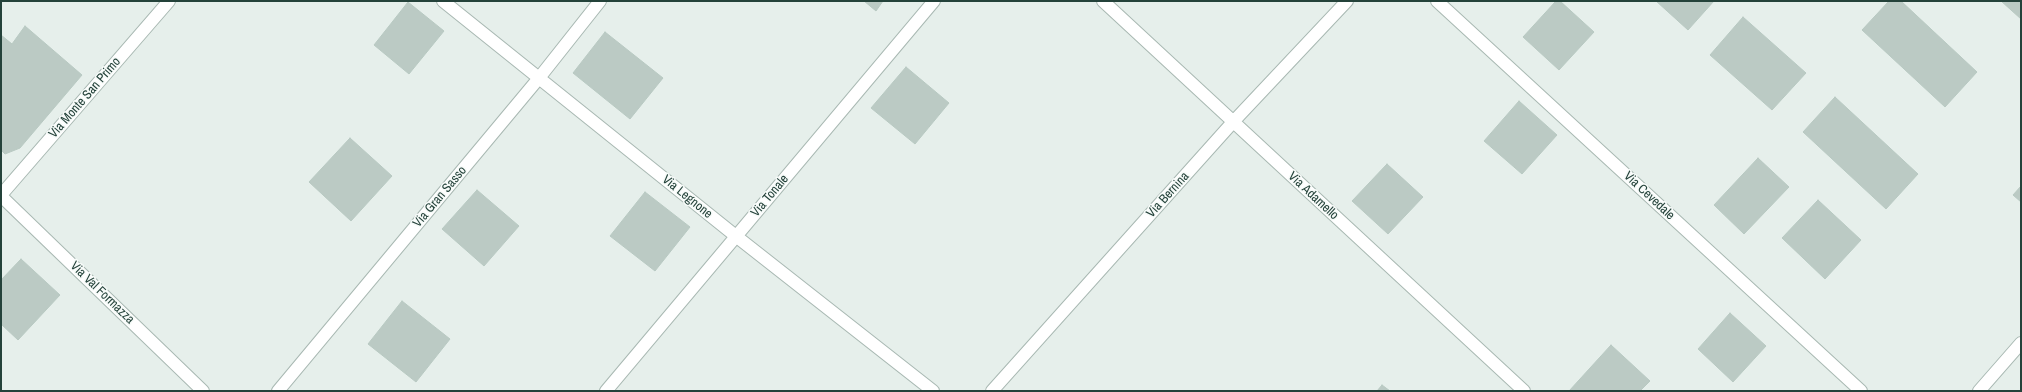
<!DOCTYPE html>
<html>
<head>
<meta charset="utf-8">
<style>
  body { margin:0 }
  #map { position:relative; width:2022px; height:392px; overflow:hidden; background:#e6efeb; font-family:"Archivo Narrow",sans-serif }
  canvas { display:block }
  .frame { position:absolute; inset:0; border:2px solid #24423a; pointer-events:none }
</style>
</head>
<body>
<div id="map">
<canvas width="2022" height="392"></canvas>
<div class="frame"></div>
</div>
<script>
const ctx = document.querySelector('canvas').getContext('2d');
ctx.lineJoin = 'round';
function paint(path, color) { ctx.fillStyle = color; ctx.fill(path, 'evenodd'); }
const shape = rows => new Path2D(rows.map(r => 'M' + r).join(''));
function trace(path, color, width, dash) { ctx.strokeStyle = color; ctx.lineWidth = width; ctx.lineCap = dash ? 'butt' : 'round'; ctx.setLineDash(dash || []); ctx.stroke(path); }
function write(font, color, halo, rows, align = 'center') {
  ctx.font = font + ' "Archivo Narrow",sans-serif'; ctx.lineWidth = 3; ctx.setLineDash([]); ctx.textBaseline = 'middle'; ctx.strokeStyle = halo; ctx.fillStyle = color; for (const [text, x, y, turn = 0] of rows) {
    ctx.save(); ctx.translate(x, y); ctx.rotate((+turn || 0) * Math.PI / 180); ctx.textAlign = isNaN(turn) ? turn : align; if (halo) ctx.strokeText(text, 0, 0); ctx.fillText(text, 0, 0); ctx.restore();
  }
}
const building = shape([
  [864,1,883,1,876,11,864,1],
  [1556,1,1560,1,1594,32,1559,70,1523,37,1556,1],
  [1656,1,1714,1,1688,30,1656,1],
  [1889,1,1901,1,1977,72,1945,107,1862,30,1889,1],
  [2001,1,2021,1,2021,19,2001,1],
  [408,2,444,31,409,74,374,45,408,2],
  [1743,17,1806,73,1772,110,1710,55,1743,17],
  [25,26,82,75,20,148,5,154,1,150,1,35,12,44,25,26],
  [605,32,663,78,630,119,573,73,605,32],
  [906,67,949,103,915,144,871,108,906,67],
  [1835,97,1918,174,1886,209,1803,132,1835,97],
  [1519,101,1557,135,1522,174,1484,141,1519,101],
  [350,138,392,176,351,221,309,182,350,138],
  [1758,158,1789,187,1744,234,1714,205,1758,158],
  [1387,164,1423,197,1388,234,1352,201,1387,164],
  [2021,186,2021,202,2013,195,2021,186],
  [477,190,519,226,484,266,442,229,477,190],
  [645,192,690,227,655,271,610,236,645,192],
  [1818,200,1861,240,1825,279,1782,238,1818,200],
  [21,259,60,295,18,340,1,324,1,280,21,259],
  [402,301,450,339,416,382,368,344,402,301],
  [1730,313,1766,346,1733,382,1698,349,1730,313],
  [1611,345,1650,381,1640,391,1569,391,1611,345],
  [1382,385,1390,391,1377,391,1382,385]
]);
paint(building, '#bbcac4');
trace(building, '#b8c9c2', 1);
const street = shape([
  [443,1,737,237,933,391],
  [1103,1,1524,391],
  [1437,1,1861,391],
  [1,195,169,1],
  [1,196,203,391],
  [278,391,539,78,600,1],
  [606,391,934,1],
  [992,391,1233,122,1347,1],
  [1979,391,2021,343]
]);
trace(street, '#a8b8b2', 14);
trace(street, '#fff', 12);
write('13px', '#24423a', '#f7fbf9', [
  ["Via Monte San Primo",85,98,-49],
  ["Via Bernina",1168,195,-48],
  ["Via Tonale",770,196,-50],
  ["Via Adamello",1313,196,43],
  ["Via Cevedale",1649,196,43],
  ["Via Gran Sasso",440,197,-50],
  ["Via Legnone",687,197,39],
  ["Via Val Formazza",102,293,44]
]);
</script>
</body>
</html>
